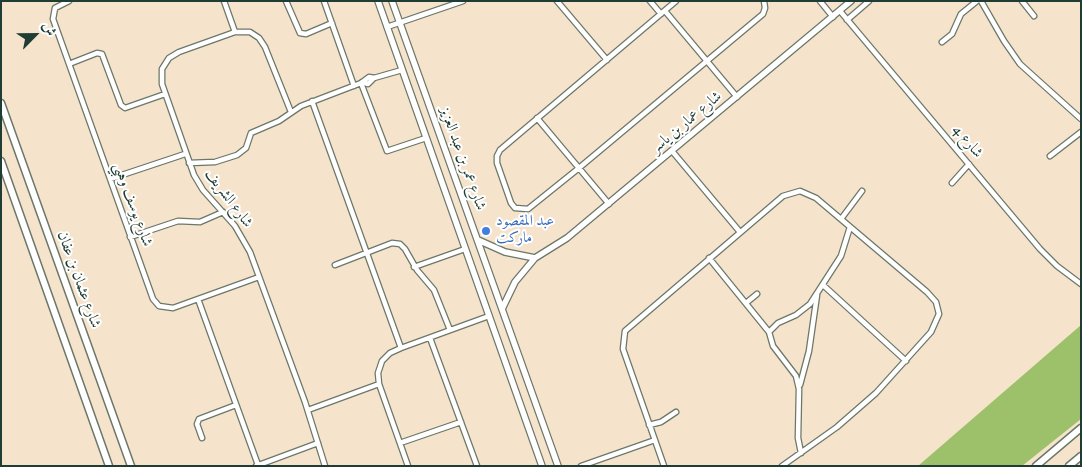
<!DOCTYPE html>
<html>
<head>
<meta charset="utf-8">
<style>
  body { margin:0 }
  #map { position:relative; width:1082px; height:467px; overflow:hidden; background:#f6e3cb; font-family:"IM FELL DW Pica",Amiri,serif }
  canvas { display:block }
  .frame { position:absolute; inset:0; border:2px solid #1f3d34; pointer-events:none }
  .north { position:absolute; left:10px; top:10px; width:50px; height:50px; -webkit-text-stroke:4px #fff; paint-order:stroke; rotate:67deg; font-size:14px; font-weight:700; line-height:20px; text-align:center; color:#1f3d34 }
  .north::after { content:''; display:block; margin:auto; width:18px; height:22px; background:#1f3d34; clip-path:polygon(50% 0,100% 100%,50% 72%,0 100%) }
</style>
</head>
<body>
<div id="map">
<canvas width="1082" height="467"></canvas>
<div class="frame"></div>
<div class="north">ش</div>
</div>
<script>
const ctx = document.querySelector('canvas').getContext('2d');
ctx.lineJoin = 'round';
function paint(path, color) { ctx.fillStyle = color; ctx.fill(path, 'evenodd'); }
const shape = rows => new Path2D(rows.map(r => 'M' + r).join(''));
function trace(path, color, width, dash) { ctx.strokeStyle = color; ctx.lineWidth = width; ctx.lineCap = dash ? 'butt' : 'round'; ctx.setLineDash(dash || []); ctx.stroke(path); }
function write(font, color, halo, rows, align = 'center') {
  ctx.font = font + ' "IM FELL DW Pica",Amiri,serif'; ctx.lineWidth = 4; ctx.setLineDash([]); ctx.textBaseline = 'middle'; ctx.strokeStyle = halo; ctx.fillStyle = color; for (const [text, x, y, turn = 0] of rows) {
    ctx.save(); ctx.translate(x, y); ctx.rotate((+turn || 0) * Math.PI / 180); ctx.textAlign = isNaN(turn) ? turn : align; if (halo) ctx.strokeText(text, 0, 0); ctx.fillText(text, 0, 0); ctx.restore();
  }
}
paint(shape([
  [1081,325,1081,419,1022,466,918,466]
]), '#9dc16b');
const minor = shape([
  [69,1,55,8,53,19,153,299,159,306,173,308,259,277],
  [224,1,235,32],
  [286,1,300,33,306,34,332,23],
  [324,1,354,86],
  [557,1,607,60],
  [650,1,661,14],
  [676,1,500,150,497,156,497,163,511,203,515,208,528,209,579,168,763,14,765,8,764,1],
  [820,1,833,17],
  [981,1,1004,41,1020,64,1081,119],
  [1022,1,1034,16],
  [665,11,737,97],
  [840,11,1040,249,1057,266,1081,284],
  [847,20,869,1],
  [387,27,463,1],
  [942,42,952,34,961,14,977,1],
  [69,64,97,53,102,54,121,105,125,108,165,94],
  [362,82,368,84,374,78],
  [361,83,387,151,426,138],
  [312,101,401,348],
  [291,112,265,47,259,38,250,32,235,32,179,52,169,58,162,69,162,84,194,175,203,190,235,226,250,252,305,402,325,466],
  [537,118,609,204],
  [672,151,740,232],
  [1050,156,1081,132],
  [189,163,215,162,237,155,246,148,251,133,279,121,301,106,361,83,369,77,374,78,402,70],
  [110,179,185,154],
  [952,183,969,164],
  [841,219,862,191],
  [130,237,178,221,200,222,223,212],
  [709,258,769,332,773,346,796,376,799,389,798,438,801,453],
  [335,265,392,243,400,244,405,249,417,270,434,290,450,330],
  [414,267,465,249],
  [823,285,906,361],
  [198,299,258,465],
  [746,303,757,294],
  [769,332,778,323,796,315,810,304,841,256,850,227],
  [430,338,477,466],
  [800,385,809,351,817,295],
  [308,410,379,384],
  [649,425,661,422,676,412],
  [202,438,197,424,199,419,236,405],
  [400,443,461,422],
  [256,466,318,443],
  [408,466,379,384,378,373,382,361,390,353,401,348,489,316],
  [581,466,655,440],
  [664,466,623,349,625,331,783,196,800,191,816,198,927,292,936,302,939,314,931,332,876,393,837,427,782,466]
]);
const tertiary = shape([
  [378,1,542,466],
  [392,1,558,466],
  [478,240,505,252,535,258],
  [502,309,515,282,535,258,567,238,851,1]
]);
const secondary = shape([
  [1,103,131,466],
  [1,161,109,466],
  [1036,466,1081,428],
  [1069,466,1081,456]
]);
trace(minor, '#6a7769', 7);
trace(tertiary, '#6a7769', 8);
trace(secondary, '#6a7769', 9);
trace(minor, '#fff', 4.5);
trace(tertiary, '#fff', 5.5);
trace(secondary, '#fff', 6);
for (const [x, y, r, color] of [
  [486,231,5,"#3f7fe0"]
]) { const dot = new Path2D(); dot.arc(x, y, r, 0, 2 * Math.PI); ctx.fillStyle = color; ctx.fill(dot); trace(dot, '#fff', 2); }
write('15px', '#1f3d34', '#fff', [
  ["شارع عمار بن ياسر",687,123,-40],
  ["شارع 4",967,142,50],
  ["شارع عمر بن عبد العزيز",462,159,70],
  ["شارع الشريف",228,199,53],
  ["شارع يوسف وهبي",132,205,70],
  ["شارع عثمان بن عفان",78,280,70]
]);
write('15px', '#366cbe', '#fff', [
  ["عبد المقصود",496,222],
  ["ماركت",496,239]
], 'left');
</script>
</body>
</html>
